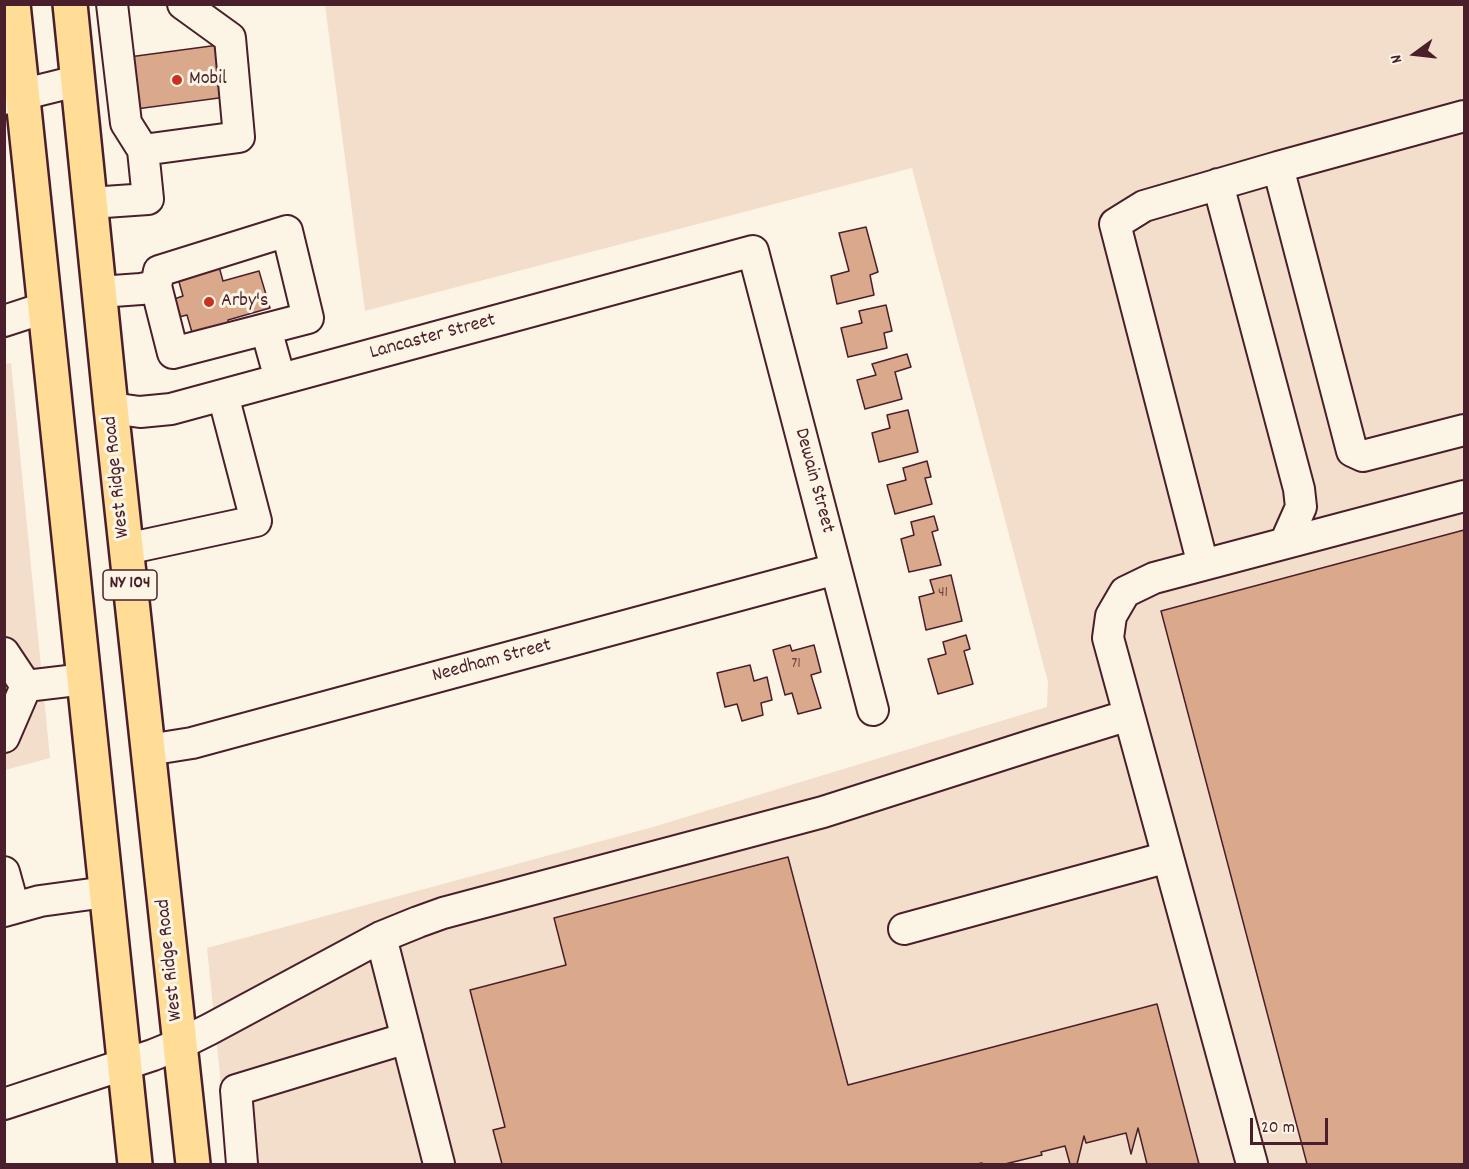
<!DOCTYPE html>
<html>
<head>
<meta charset="utf-8">
<style>
  body { margin:0 }
  #map { position:relative; width:1469px; height:1169px; overflow:hidden; background:#fcf5e5; font-family:Dekko,sans-serif }
  canvas { display:block }
  .frame { position:absolute; inset:0; border:6px solid #4a1f2b; pointer-events:none }
  .north { position:absolute; left:1385px; top:24px; width:60px; height:60px; -webkit-text-stroke:4px #fcf5e5; paint-order:stroke; rotate:255deg; font-size:16px; font-weight:700; line-height:24px; text-align:center; color:#4a1f2b }
  .north::after { content:''; display:block; margin:auto; width:21px; height:27px; background:#4a1f2b; clip-path:polygon(50% 0,100% 100%,50% 72%,0 100%) }
  .scale { position:absolute; left:1250px; top:1118px; width:78px; height:27px; box-sizing:border-box; border:3px solid #4a1f2b; border-top:0; padding-left:8px; font-size:18px; line-height:21px; white-space:nowrap; color:#4a1f2b; -webkit-text-stroke:4px #fcf5e5; paint-order:stroke }
</style>
</head>
<body>
<div id="map">
<canvas width="1469" height="1169"></canvas>
<div class="frame"></div>
<div class="north">N</div>
<div class="scale">20 m</div>
</div>
<script>
const ctx = document.querySelector('canvas').getContext('2d');
ctx.lineJoin = 'round';
function paint(path, color) { ctx.fillStyle = color; ctx.fill(path, 'evenodd'); }
const shape = rows => new Path2D(rows.map(r => 'M' + r).join(''));
function trace(path, color, width, dash) { ctx.strokeStyle = color; ctx.lineWidth = width; ctx.lineCap = dash ? 'butt' : 'round'; ctx.setLineDash(dash || []); ctx.stroke(path); }
function write(font, color, halo, rows, align = 'center') {
  ctx.font = font + ' Dekko,sans-serif'; ctx.lineWidth = 6; ctx.setLineDash([]); ctx.textBaseline = 'middle'; ctx.strokeStyle = halo; ctx.fillStyle = color; for (const [text, x, y, turn = 0] of rows) {
    ctx.save(); ctx.translate(x, y); ctx.rotate((+turn || 0) * Math.PI / 180); ctx.textAlign = isNaN(turn) ? turn : align; if (halo) ctx.strokeText(text, 0, 0); ctx.fillText(text, 0, 0); ctx.restore();
  }
}
paint(shape([
  [325,5,1464,5,1464,1164,229,1164,207,948,653,827,1047,707,1048,682,912,168,365,311],
  [11,363,50,758,5,770,4,364]
]), '#f2deca');
const building = shape([
  [226,44,234,96,136,109,129,57,226,44],
  [866,227,878,272,870,275,874,295,837,304,831,276,849,271,839,233,866,227],
  [218,263,223,281,259,271,270,308,228,320,229,326,193,336,187,315,179,317,174,299,183,296,177,275,218,263],
  [886,305,892,331,884,333,887,348,848,357,841,328,862,323,859,311,886,305],
  [907,354,911,367,895,372,902,399,865,409,857,380,876,375,872,364,907,354],
  [908,410,918,452,879,462,872,433,890,428,887,415,908,410],
  [927,461,931,477,925,478,932,504,895,514,887,485,906,480,903,468,927,461],
  [934,516,938,530,932,532,941,565,909,572,901,539,914,535,911,522,934,516],
  [1464,530,1464,1164,1307,1164,1161,611,1464,530],
  [951,575,962,621,926,630,919,597,934,593,930,580,951,575],
  [966,635,970,649,964,651,973,684,938,694,928,659,946,654,943,642,966,635],
  [790,645,792,651,814,645,821,672,811,675,821,708,798,714,792,693,785,695,773,650,790,645],
  [750,665,754,681,767,677,772,700,761,703,763,715,742,721,737,704,725,707,717,673,750,665],
  [788,857,848,1085,1157,1004,1199,1164,1147,1164,1138,1128,1131,1154,1126,1133,1086,1143,1084,1136,1077,1164,1070,1164,1065,1146,1041,1152,1042,1155,1005,1164,982,1164,982,1163,977,1164,502,1164,493,1130,505,1127,470,990,566,965,554,918,788,857]
]);
paint(building, '#daa98c');
trace(building, '#4a1f2b', 1.5);
const minor = shape([
  [112,4,126,123,143,150],
  [4,99,77,81],
  [1464,116,1278,167,1352,451,1363,456,1464,430],
  [1218,184,1299,489,1301,507,1285,543],
  [90,203,148,199,143,150,239,137,230,38,183,4],
  [287,231,308,318,173,353,156,286,159,271,287,231],
  [99,292,141,289,156,286],
  [4,321,44,308],
  [266,329,280,379],
  [111,408,140,412,171,409,753,251,873,710],
  [126,549,256,521,223,395],
  [1203,565,1115,224,1144,206,1278,167],
  [4,653,26,686],
  [26,686,85,679],
  [4,737,26,686],
  [148,750,192,743,836,569],
  [4,872,14,908],
  [4,911,40,901,106,892],
  [904,929,1168,857],
  [381,937,439,1164],
  [4,1104,153,1055,180,1044,210,1029,381,937,418,922,443,913,823,812,1042,742,1129,715],
  [242,1164,236,1090,407,1038],
  [1252,1164,1108,638,1111,616,1125,592,1154,578,1464,496]
]);
const highway = shape([
  [13,4,135,1164],
  [70,4,111,408,193,1164]
]);
trace(minor, '#4a1f2b', 34);
trace(highway, '#4a1f2b', 38);
trace(minor, '#fcf5e5', 30);
trace(highway, '#ffdd96', 33);
for (const [x, y, r, color] of [
  [177,80,6,"#c8321e"],
  [209,302,6,"#c8321e"]
]) { const dot = new Path2D(); dot.arc(x, y, r, 0, 2 * Math.PI); ctx.fillStyle = color; ctx.fill(dot); trace(dot, '#fcf5e5', 2); }
write('16px', '#6e4243', null, [
  ["41",943,594],
  ["71",796,665]
]);
for (const [x, y, w] of [
  [130,585,54]
]) { const box = new Path2D(); box.roundRect(x - w / 2, y - 15, w, 30, 4.5); ctx.fillStyle = '#fcf5e5'; ctx.fill(box); trace(box, '#4a1f2b', 1.5); }
write('bold 18px', '#4a1f2b', null, [
  ["NY 104",130,585]
]);
write('20px', '#4a1f2b', '#fcf5e5', [
  ["Mobil",189,80],
  ["Arby's",221,302]
], 'left');
write('20px', '#4a1f2b', '#fcf5e5', [
  ["Lancaster Street",433,338,-15],
  ["West Ridge Road",118,477,-96],
  ["Dewain Street",813,481,75],
  ["Needham Street",492,662,-15],
  ["West Ridge Road",171,960,-96]
]);
</script>
</body>
</html>
